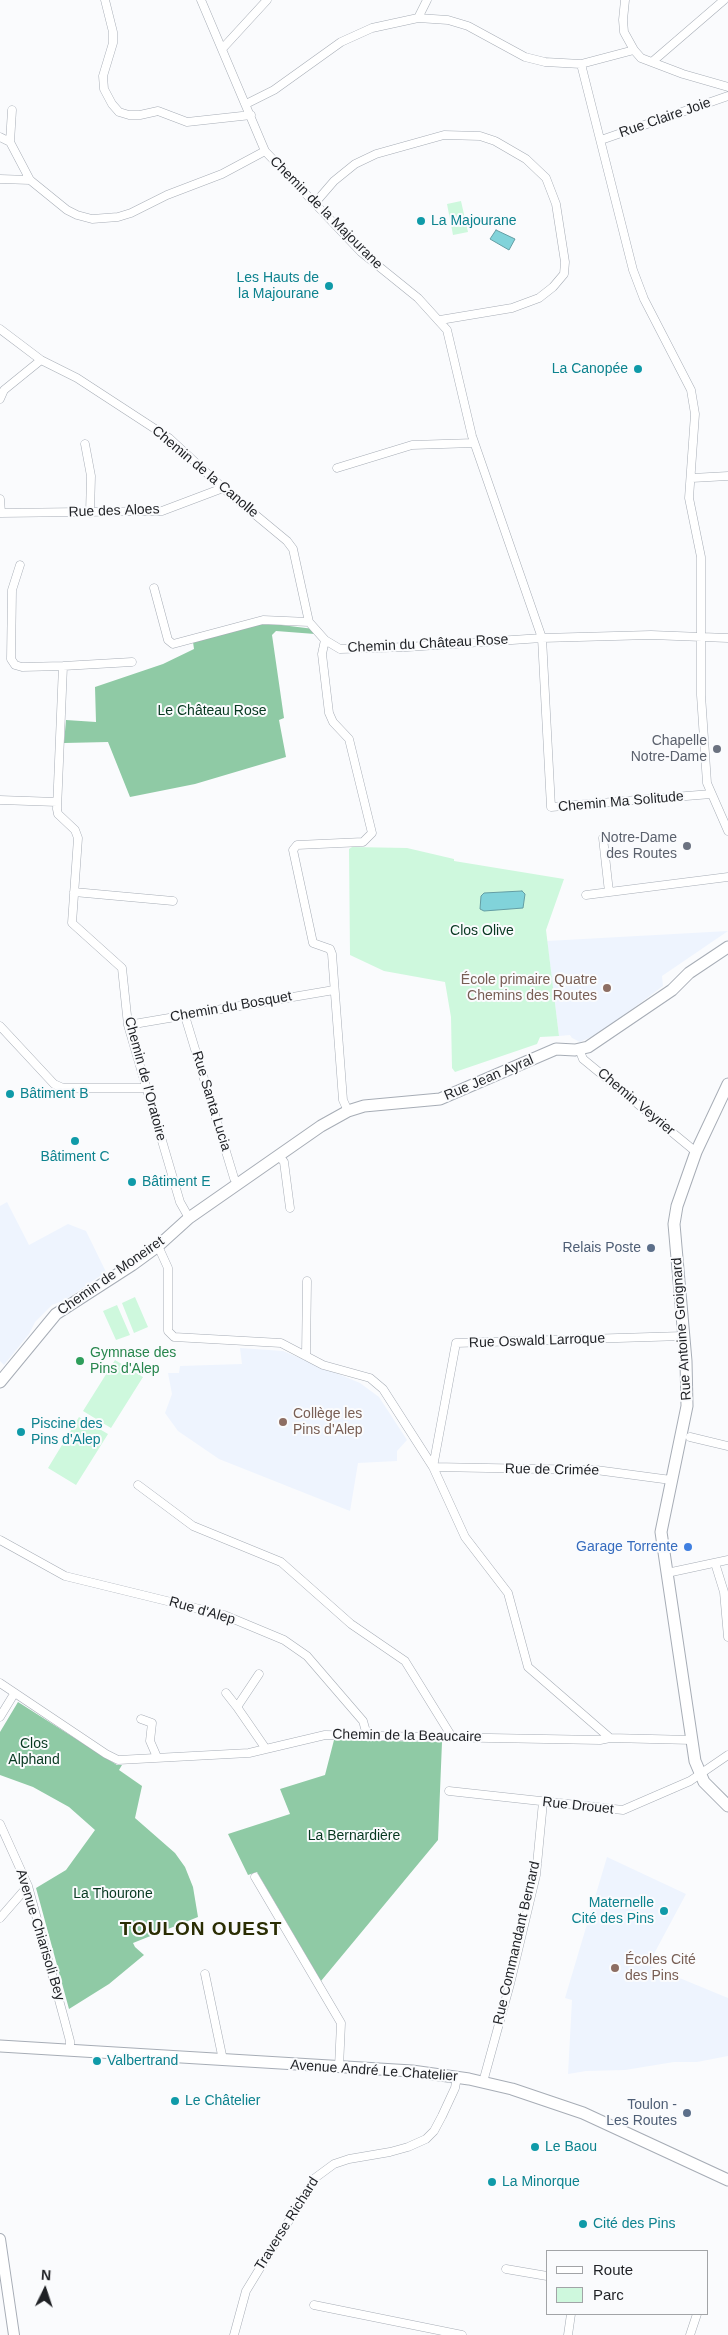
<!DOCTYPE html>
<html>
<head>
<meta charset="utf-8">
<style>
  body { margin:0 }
  #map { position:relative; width:728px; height:2335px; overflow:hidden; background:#fafbfd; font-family:Arial,sans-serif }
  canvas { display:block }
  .legend { position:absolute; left:546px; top:2250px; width:162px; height:65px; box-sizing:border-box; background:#fafbfd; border:1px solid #a2a4a7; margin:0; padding:6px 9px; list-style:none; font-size:15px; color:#1f2125 }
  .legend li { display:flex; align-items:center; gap:10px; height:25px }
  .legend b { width:25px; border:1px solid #a2a4a7 }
  .north { position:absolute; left:20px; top:2265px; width:50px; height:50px; -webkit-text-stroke:4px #fafbfd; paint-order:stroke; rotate:4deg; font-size:14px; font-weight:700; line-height:20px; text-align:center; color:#1f2125 }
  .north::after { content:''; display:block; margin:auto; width:18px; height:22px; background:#1f2125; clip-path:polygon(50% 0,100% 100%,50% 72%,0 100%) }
</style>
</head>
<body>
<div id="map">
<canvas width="728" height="2335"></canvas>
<ul class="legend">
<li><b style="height:6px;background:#fff"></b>Route</li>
<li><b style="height:14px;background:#cef8dd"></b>Parc</li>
</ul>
<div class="north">N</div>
</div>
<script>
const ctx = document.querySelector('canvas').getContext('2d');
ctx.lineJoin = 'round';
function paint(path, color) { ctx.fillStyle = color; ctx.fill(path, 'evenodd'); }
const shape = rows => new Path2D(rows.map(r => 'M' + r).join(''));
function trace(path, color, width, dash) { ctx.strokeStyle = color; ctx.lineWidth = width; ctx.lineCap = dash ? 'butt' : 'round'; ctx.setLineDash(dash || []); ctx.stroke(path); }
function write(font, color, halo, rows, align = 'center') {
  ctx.font = font + ' Arial,sans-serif'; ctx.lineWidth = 4; ctx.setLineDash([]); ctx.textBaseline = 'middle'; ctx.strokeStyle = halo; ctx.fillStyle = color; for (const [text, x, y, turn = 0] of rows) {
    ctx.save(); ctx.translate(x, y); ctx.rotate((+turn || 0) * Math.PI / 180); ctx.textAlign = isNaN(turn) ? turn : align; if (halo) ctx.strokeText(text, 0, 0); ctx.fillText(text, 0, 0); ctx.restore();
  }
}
paint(shape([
  [728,931,662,976,663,986,600,1033,580,1042,572,1038,570,1035,559,1036,547,941],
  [7,1202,29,1245,68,1224,86,1231,106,1272,65,1300,52,1305,35,1322,29,1334,4,1365,0,1361,0,1206],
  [240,1348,283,1351,360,1383,379,1397,407,1440,397,1451,397,1461,358,1463,350,1511,219,1459,178,1431,165,1413,172,1394,168,1373,179,1373,180,1366,242,1364],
  [607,1857,686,1894,648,1965,728,1998,728,2056,697,2062,674,2062,625,2070,586,2071,568,2074,572,2000,565,1998]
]), '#eef4fe');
paint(shape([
  [461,201,468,232,453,235,447,204],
  [352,847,407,848,454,859,454,861,564,879,546,930,559,1036,540,1037,537,1044,455,1072,452,1068,451,1017,445,982,384,971,350,955,349,849],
  [135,1297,148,1327,134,1333,122,1303],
  [117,1305,130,1335,116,1340,103,1311],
  [115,1360,143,1377,111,1428,83,1411],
  [79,1417,108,1434,76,1485,48,1468]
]), '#cef8dd');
paint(shape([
  [265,623,314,629,315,634,276,631,272,635,284,718,279,720,286,757,195,784,130,797,108,742,64,743,66,720,96,722,95,687,163,664,194,649,193,642],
  [18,1702,117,1765,122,1765,119,1770,142,1786,135,1818,175,1853,185,1867,193,1887,198,1917,133,1943,135,1947,144,1955,109,1984,69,2009,36,1888,66,1870,95,1830,69,1807,33,1787,0,1775,0,1732],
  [334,1740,442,1742,438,1840,321,1981,257,1872,248,1875,228,1834,290,1814,280,1789,325,1775]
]), '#8fcaa5');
const water = shape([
  [496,230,515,239,509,250,490,239,496,230],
  [522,891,525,894,523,908,484,911,480,909,481,896,484,893,522,891]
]);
paint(water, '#81d3da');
trace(water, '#649ea4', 1);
const minor = shape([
  [105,0,113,32,113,43,103,76,104,89,112,104,119,112,129,115,140,115,158,111,187,122,251,115],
  [201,0,265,151,361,252,418,298,447,330,472,436,542,638,551,807,711,794],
  [625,0,623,20,624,32,634,50,641,58,683,74,728,87],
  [418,18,427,0],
  [222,49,267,0],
  [652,62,724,0],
  [581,64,633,270,644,299,691,390,695,414,689,498,701,557,701,695,707,783,728,831],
  [246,104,274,90,341,42,372,28,418,18,448,20,468,26,525,57,545,62,581,64,634,50],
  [0,137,10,142,30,180,67,210,77,215,92,219,118,217,131,213,167,195,222,174,265,151],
  [601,140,728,96],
  [10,142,12,110],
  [0,179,30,180],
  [315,203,334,181,355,164,376,154,444,135,480,136,495,141,526,159,546,178,556,204,565,262,564,274,553,287,539,298,512,308,440,320],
  [0,329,41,360,77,378,169,438,223,488,287,541,293,549,309,622],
  [0,399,4,390,41,360],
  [85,444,91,476,90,513],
  [337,468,412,445,474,443],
  [692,478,728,476],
  [0,499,1,513],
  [0,513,162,511,223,488],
  [20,565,12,590,11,659,15,665,22,667,63,666,132,662],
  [154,588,168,640,173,644,263,620,309,622,325,640,340,649,407,647,542,638,651,635,728,638],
  [325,640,322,654,329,713,333,722,349,739,372,833,363,842,297,845,293,850,313,943,330,949,332,954,343,1100,348,1111],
  [63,666,57,809,58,814,75,830,78,838,72,923,122,968,128,1025,180,1202,189,1218],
  [0,800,57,802],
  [603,838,609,892],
  [74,892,173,901],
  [586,895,728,877],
  [185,1016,234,1178,238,1185],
  [128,1025,334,990],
  [0,1026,54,1084,63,1088,145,1088],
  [579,1049,583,1059,696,1152],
  [279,1156,284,1162,290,1208],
  [158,1246,168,1268,168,1331,174,1337,281,1343,323,1365,370,1378,383,1389,433,1467,465,1537,508,1593,528,1667,610,1738,692,1740],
  [306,1356,307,1281],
  [690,1437,728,1446],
  [671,1480,596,1470,433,1467,456,1343,683,1336],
  [138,1485,193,1526,281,1562,351,1624,405,1661,452,1737],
  [0,1540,65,1576,224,1615,284,1640,307,1656,363,1721,367,1735],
  [715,1563,724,1592,728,1637],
  [667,1573,728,1560],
  [259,1674,237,1707,266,1749],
  [0,1683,106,1754,118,1760,249,1753,325,1735,600,1740,610,1738],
  [226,1693,237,1707],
  [0,1717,14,1694],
  [141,1719,152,1723,150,1741,157,1757],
  [449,1791,623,1810,690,1781,728,1755],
  [0,1824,28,1886,65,2022,70,2041,70,2049],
  [255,1877,341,2023,339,2067],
  [0,1918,28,1886],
  [205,1974,223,2060],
  [483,2082,510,1984,536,1875,543,1802],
  [506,2269,547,2276],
  [314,2305,462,2335],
  [234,2335,246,2291,315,2178,334,2164,349,2159,390,2152,408,2147,426,2139,434,2131,442,2116,455,2088,457,2077],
  [568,2335,571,2314],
  [690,2335,697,2314]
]);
const tertiary = shape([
  [0,2239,14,2335]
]);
const secondary = shape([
  [728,1084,696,1152,677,1206,674,1224,686,1361,687,1406,661,1532,695,1761,704,1782,728,1806],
  [0,1382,56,1314,132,1265,158,1246,189,1218,321,1126,348,1111,364,1106,440,1099,556,1049,575,1050,588,1047,672,990,689,973,728,947],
  [0,2046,412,2071,469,2079,512,2089,583,2113,728,2180]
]);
trace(minor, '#a7adb6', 9);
trace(tertiary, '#a7adb6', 12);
trace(secondary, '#a7adb6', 13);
trace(minor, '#fff', 8);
trace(tertiary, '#fff', 10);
trace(secondary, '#fff', 11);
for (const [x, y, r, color] of [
  [421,221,5,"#0f9aa8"],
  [329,286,5,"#0f9aa8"],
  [638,369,5,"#0f9aa8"],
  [717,749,5,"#6b7280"],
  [687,846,5,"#6b7280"],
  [607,988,5,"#8d6e63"],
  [10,1094,5,"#0f9aa8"],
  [75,1141,5,"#0f9aa8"],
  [132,1182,5,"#0f9aa8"],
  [651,1248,5,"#5c6f8a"],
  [80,1361,5,"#2e9e5b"],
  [283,1422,5,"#8d6e63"],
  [21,1432,5,"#0f9aa8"],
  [688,1547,5,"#3f7fe0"],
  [664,1911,5,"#0f9aa8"],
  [615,1968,5,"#8d6e63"],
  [97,2061,5,"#0f9aa8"],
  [175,2101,5,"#0f9aa8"],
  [687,2113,5,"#5c6f8a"],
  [535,2147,5,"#0f9aa8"],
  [492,2182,5,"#0f9aa8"],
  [583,2224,5,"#0f9aa8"]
]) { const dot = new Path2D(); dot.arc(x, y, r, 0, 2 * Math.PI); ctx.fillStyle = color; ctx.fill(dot); trace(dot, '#fafbfd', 2); }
write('14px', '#1f2125', '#fafbfd', [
  ["Rue Claire Joie",665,118,-19],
  ["Chemin de la Majourane",326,213,45],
  ["Chemin de la Canolle",205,472,40],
  ["Rue des Aloes",114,511,-2],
  ["Chemin du Château Rose",428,644,-3],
  ["Chemin Ma Solitude",621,802,-5],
  ["Chemin du Bosquet",231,1007,-10],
  ["Rue Jean Ayral",489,1078,-23],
  ["Chemin de l'Oratoire",145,1079,75],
  ["Rue Santa Lucia",211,1101,73],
  ["Chemin Veyrier",636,1102,40],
  ["Chemin de Moneiret",111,1276,-35],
  ["Rue Antoine Groignard",682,1329,-94],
  ["Rue Oswald Larroque",537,1341,-2],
  ["Rue de Crimée",552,1470,1],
  ["Rue d'Alep",202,1611,16],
  ["Chemin de la Beaucaire",407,1736,1],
  ["Rue Drouet",578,1806,6],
  ["Avenue Chiarisoli Bey",40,1935,73],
  ["Rue Commandant Bernard",517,1943,-77],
  ["Avenue André Le Chatelier",374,2071,4],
  ["Traverse Richard",287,2224,-58]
]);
write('14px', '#0d838f', '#fafbfd', [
  ["La Majourane",431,221],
  ["Les Hauts de",319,278,"right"],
  ["la Majourane",319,294,"right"],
  ["La Canopée",628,369,"right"],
  ["Bâtiment B",20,1094],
  ["Bâtiment C",75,1157,"center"],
  ["Bâtiment E",142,1182],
  ["Piscine des",31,1424],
  ["Pins d'Alep",31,1440],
  ["Maternelle",654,1903,"right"],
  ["Cité des Pins",654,1919,"right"],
  ["Valbertrand",107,2061],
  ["Le Châtelier",185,2101],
  ["Le Baou",545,2147],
  ["La Minorque",502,2182],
  ["Cité des Pins",593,2224]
], 'left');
write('14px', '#073820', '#fafbfd', [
  ["Le Château Rose",212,711],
  ["Clos Olive",482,931],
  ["Clos",34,1744],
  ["Alphand",34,1760],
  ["La Bernardière",354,1836],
  ["La Thourone",113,1894]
]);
write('14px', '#5b616d', '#fafbfd', [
  ["Chapelle",707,741],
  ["Notre-Dame",707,757],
  ["Notre-Dame",677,838],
  ["des Routes",677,854]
], 'right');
write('14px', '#785e54', '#fafbfd', [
  ["École primaire Quatre",597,980,"right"],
  ["Chemins des Routes",597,996,"right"],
  ["Collège les",293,1414],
  ["Pins d'Alep",293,1430],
  ["Écoles Cité",625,1960],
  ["des Pins",625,1976]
], 'left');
write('14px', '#4e5e75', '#fafbfd', [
  ["Relais Poste",641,1248],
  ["Toulon -",677,2105],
  ["Les Routes",677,2121]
], 'right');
write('14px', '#27864d', '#fafbfd', [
  ["Gymnase des",90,1353],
  ["Pins d'Alep",90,1369]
], 'left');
write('14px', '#366cbe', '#fafbfd', [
  ["Garage Torrente",678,1547]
], 'right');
ctx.letterSpacing = '1px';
write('bold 19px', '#2a2d03', '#fafbfd', [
  ["TOULON OUEST",201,1930]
]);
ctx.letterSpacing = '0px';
</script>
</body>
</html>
